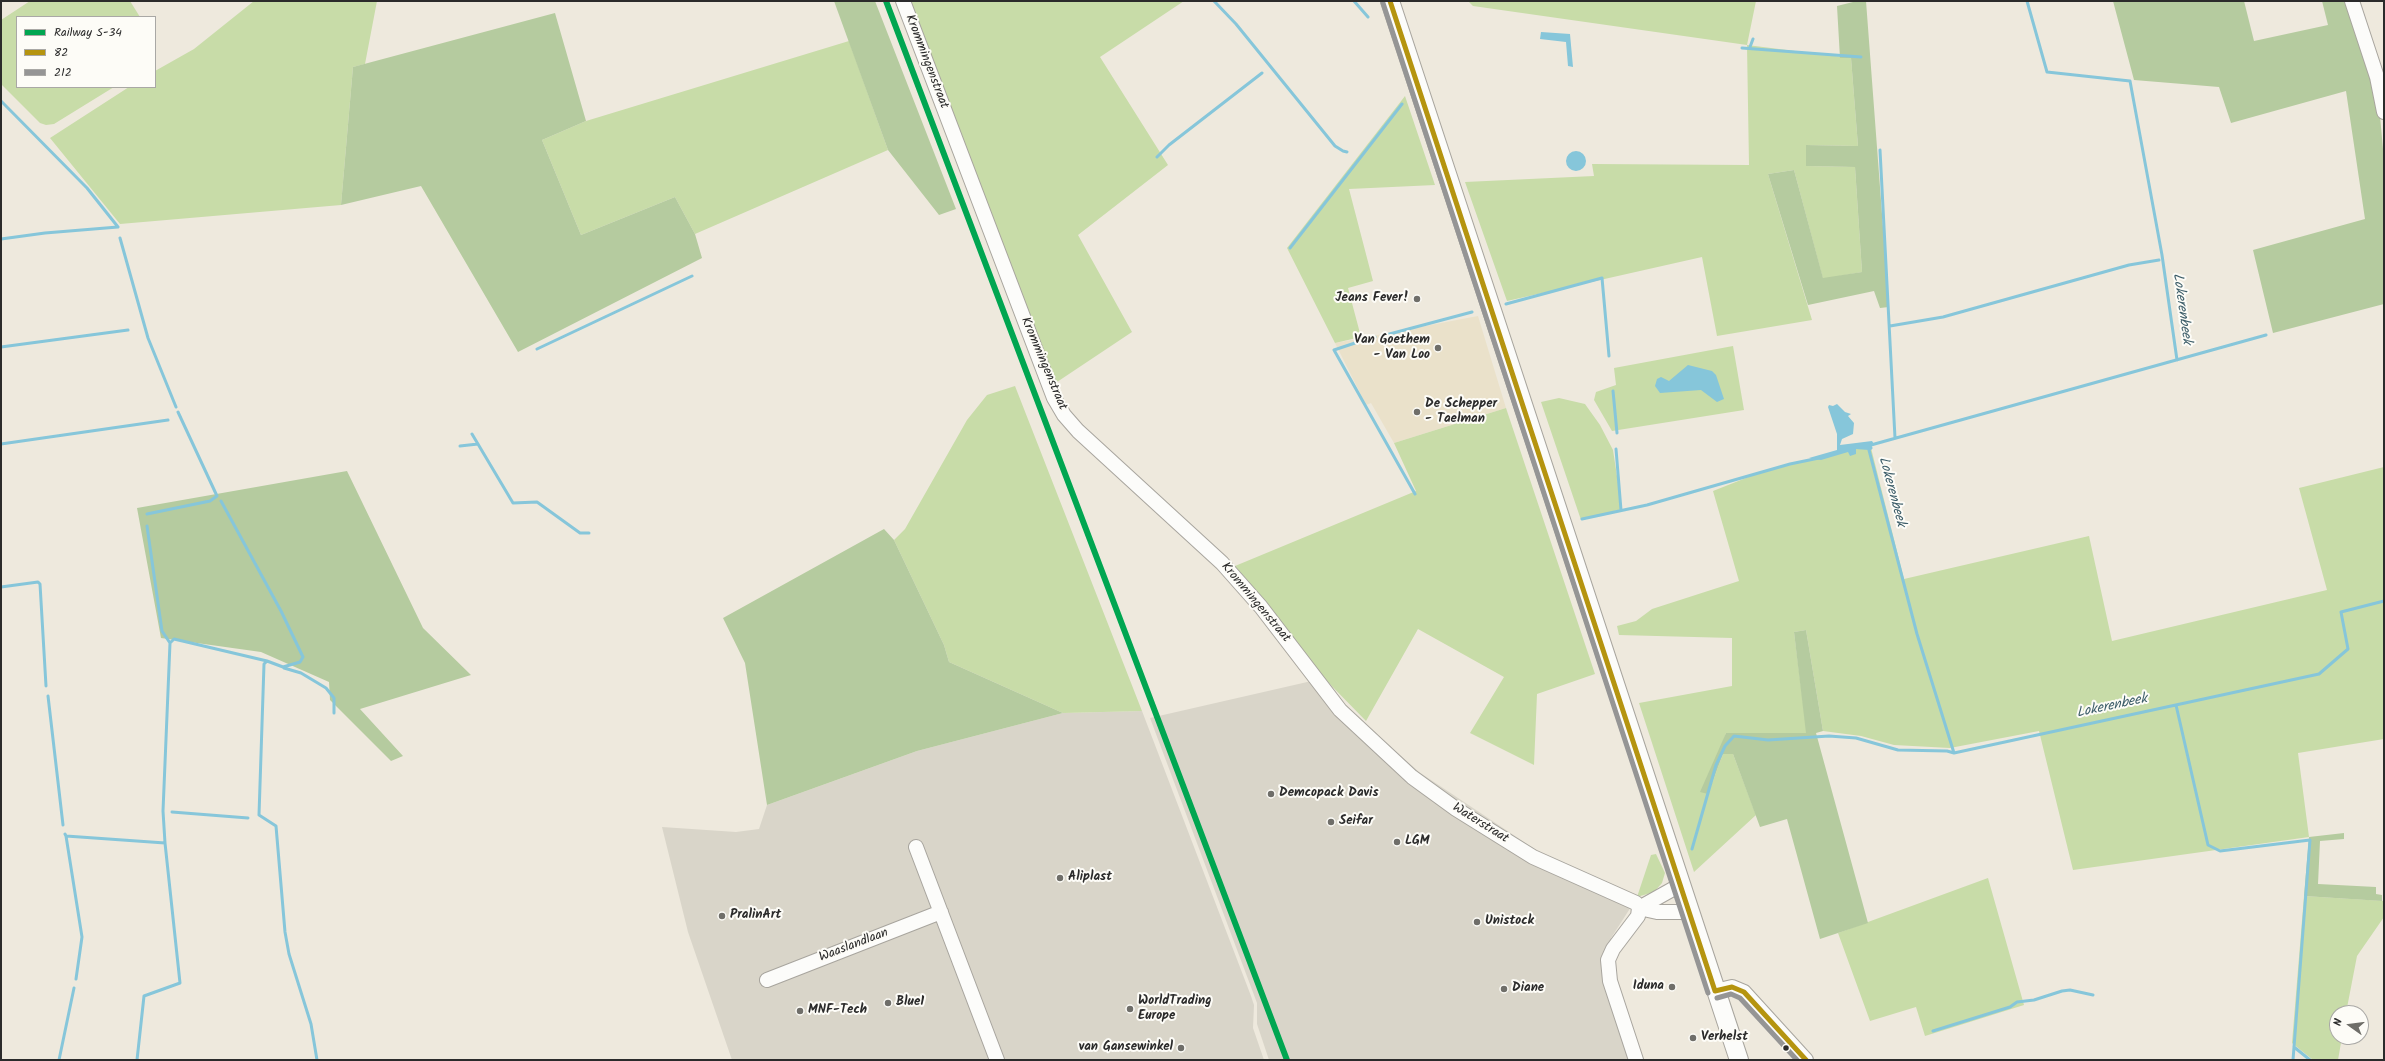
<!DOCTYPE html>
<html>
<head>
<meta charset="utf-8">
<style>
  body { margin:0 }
  #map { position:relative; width:2385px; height:1061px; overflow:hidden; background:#eee9dd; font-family:Kalam,sans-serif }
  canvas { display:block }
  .frame { position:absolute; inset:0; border:2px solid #2b2b2b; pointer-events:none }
  .legend { position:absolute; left:16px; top:16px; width:140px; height:72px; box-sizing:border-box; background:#fdfcf7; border:1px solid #a9a8a5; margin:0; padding:5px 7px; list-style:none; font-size:12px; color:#2b2b2b }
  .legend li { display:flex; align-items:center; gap:8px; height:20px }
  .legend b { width:20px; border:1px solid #a9a8a5 }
  .north { position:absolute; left:2329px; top:1005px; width:40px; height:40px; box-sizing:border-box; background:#fdfcf7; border:1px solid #a9a8a5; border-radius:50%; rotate:284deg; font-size:11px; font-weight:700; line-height:16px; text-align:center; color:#2b2b2b }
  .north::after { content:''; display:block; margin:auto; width:14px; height:18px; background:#6f6e69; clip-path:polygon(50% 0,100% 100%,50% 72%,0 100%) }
</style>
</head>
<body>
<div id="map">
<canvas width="2385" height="1061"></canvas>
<div class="frame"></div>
<ul class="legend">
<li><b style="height:5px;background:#00a651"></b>Railway S-34</li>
<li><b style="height:5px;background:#b5940f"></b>82</li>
<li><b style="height:5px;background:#959595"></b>212</li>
</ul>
<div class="north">N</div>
</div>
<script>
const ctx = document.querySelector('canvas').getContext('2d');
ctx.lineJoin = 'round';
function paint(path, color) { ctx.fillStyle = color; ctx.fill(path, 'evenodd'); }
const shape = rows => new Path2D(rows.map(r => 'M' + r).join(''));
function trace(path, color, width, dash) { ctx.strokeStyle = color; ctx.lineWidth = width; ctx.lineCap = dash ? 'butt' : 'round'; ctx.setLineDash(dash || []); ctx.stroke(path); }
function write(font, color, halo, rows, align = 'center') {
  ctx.font = font + ' Kalam,sans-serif'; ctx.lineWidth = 4; ctx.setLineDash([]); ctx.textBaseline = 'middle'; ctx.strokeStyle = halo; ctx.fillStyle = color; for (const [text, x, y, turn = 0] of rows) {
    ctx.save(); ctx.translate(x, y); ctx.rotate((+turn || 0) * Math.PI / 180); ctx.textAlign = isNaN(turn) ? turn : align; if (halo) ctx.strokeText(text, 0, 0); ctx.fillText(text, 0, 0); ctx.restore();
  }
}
paint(shape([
  [1478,316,1506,408,1394,443,1371,403,1366,405,1335,343]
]), '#eae1ca');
paint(shape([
  [1316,680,1419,772,1539,852,1638,896,1611,938,1611,967,1643,1060,1269,1060,1257,1024,1257,1003,1150,718],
  [1142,711,1251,996,1254,1005,1253,1028,1264,1060,732,1060,688,932,662,827,736,832,759,829,767,805,917,751,1063,713]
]), '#d9d5c9');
paint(shape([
  [30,1,130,1,140,17,17,17,17,87,114,87,54,124,46,125,40,123,1,84,1,20],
  [254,1,377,1,365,64,353,67,341,205,120,224,50,138,129,87,155,87,155,71,194,49],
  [907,1,1184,1,1100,57,1168,165,1078,235,1132,332,1054,384],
  [1468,1,1756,1,1747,45,1851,58,1858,146,1806,145,1806,166,1855,167,1862,272,1823,279,1794,170,1768,174,1812,320,1717,336,1702,257,1507,301,1465,182,1594,176,1592,164,1749,165,1747,45,1473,6],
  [849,41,888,150,695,234,675,197,581,235,542,140,586,121],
  [1405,96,1435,185,1349,189,1373,281,1348,288,1361,337,1335,343,1287,248],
  [1733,346,1744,410,1612,431,1594,400,1596,392,1616,385,1614,368],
  [1015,386,1142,711,1063,713,949,662,944,645,894,540,905,529,967,420,987,395],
  [1559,398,1585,404,1600,425,1613,450,1622,509,1581,520,1541,402],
  [1506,408,1595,674,1537,694,1534,765,1470,733,1504,677,1418,629,1366,721,1317,671,1235,566,1416,491,1394,443],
  [1870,444,1904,579,2089,536,2112,641,2327,590,2299,488,2384,467,2384,739,2298,753,2309,837,2073,870,2039,731,1950,748,1894,745,1861,736,1823,731,1806,630,1794,632,1807,734,1726,733,1708,794,1723,754,1733,754,1756,815,1694,872,1639,703,1732,686,1732,638,1619,635,1617,626,1636,621,1652,609,1739,581,1713,491,1756,474],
  [1656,854,1665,873,1662,883,1654,892,1637,897,1651,855],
  [1988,878,2024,1005,1925,1036,1916,1007,1870,1021,1838,933],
  [2304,896,2384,901,2384,917,2357,956,2346,1013,2337,1013,2337,1037,2342,1037,2338,1060,2313,1060,2292,1043]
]), '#c8dca8');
paint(shape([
  [834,1,875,1,956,209,939,215,888,150],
  [1857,1,1866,1,1889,307,1880,308,1874,291,1808,305,1768,174,1794,170,1823,278,1862,272,1855,167,1806,166,1806,145,1858,146,1851,58,1840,58,1837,6],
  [2113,1,2244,1,2254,41,2328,25,2322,1,2352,1,2380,116,2384,160,2384,304,2273,333,2253,250,2365,219,2346,91,2231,123,2219,87,2134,80],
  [555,13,586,121,542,140,581,235,675,197,695,234,702,258,518,352,421,186,341,205,353,67],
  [347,471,423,628,471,675,360,709,403,756,391,761,330,700,329,682,261,652,161,638,137,508],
  [884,529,894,540,944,645,949,662,1063,713,917,751,767,805,745,663,723,618],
  [1806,630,1823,731,1816,733,1868,923,1820,939,1787,819,1760,827,1733,754,1723,754,1708,794,1700,792,1726,733,1806,733,1794,632],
  [2344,833,2344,839,2320,841,2318,884,2376,887,2376,894,2382,895,2382,901,2304,896,2309,837]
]), '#b5cb9f');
paint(shape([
  [1541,32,1570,34,1573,67,1568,66,1566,42,1540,39],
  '1566 161a10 10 0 1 1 20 0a10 10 0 1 1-20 0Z',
  [1688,365,1712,371,1716,375,1724,399,1717,402,1701,390,1660,393,1655,386,1657,379,1661,377,1669,381],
  [1837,404,1845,412,1851,414,1848,416,1854,423,1853,434,1842,439,1840,445,1872,441,1874,444,1869,450,1856,449,1856,454,1850,456,1848,452,1821,460,1809,458,1837,450,1837,434,1828,407,1829,405,1833,406]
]), '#86c6da');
trace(shape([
  [1214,1,1236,24,1335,146,1343,151,1347,152],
  [1354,1,1368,17],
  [2027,1,2047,72,2130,81,2162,255,2177,360],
  [1750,47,1753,39],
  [1742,48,1861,57],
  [1,101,87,188,118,227,45,233,1,239],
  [1880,150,1895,438],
  [1157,157,1169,145,1262,73],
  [120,238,148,338,176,407],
  [1290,248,1402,104],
  [1506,304,1602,278,1609,356],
  [1890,326,1943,317,2129,265,2159,260],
  [1382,336,1472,312],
  [1358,342,1334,350,1415,494],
  [1362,342,1375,337],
  [1,347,128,330],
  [537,349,692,276],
  [1613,391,1617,433],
  [472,434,513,503,537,502,580,533,589,533],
  [1,444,168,420],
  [1871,445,2266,335],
  [460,446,478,444],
  [1871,448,1869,450,1917,634,1954,753],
  [1616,449,1621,510],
  [221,501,281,611,303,657,300,662,283,667,267,661,264,664,259,815,276,826,285,932,289,954,311,1024,317,1060],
  [147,514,210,501,217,496,178,412],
  [1582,519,1647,505,1790,464,1819,458],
  [147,526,162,631,170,643],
  [1,587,38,582,40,584,46,686],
  [284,668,301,673,326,688,334,698,334,713],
  [48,696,63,825],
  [2176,705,2208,845,2220,851,2310,840,2293,1060],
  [1954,753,2319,674,2348,649,2341,612,2384,601],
  [172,812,248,818],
  [65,834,66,836,165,843,163,811,170,643,174,639,267,661],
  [66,836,82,937,76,979],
  [1692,849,1716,765,1725,746,1734,736,1768,740,1829,736,1856,738,1898,750,1947,751,1954,753],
  [1933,1031,2010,1007,2017,1002,2034,1000,2062,991,2070,990,2093,995],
  [2294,1047,2310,1060],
  [59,1060,74,988],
  [137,1060,144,996,180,983,165,843]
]), '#86c6da', 3);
const minor = shape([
  [903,1,1054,398,1064,415,1078,431,1222,563,1261,607,1340,710,1412,777,1456,809,1533,857,1636,903,1639,908],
  [2352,1,2377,77,2384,112],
  [916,847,997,1060],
  [1639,908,1657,912,1689,912],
  [767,980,941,912],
  [1715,991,1732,987,1744,992,1806,1060],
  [1636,1060,1610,981,1608,960,1613,949,1638,916,1639,908,1680,885]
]);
const major = shape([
  [1390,1,1739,1060]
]);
trace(minor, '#a8a59e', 16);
trace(major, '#a8a59e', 20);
trace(minor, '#fcfcfa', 14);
trace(major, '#fcfcfa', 18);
trace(shape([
  [1390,1,1715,991],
  [1715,991,1732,987,1744,992,1806,1060]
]), '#b5940f', 5);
trace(shape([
  [1383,3,1708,993],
  [1717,998,1731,994,1740,998,1797,1060]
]), '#959595', 5);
trace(shape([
  [886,1,1287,1060]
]), '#00a651', 6);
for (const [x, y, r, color] of [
  [1417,299,4,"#6f6e69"],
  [1438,348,4,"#6f6e69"],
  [1417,412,4,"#6f6e69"],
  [1271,794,4,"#6f6e69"],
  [1331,822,4,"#6f6e69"],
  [1397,842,4,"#6f6e69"],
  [1060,878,4,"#6f6e69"],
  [722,916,4,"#6f6e69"],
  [1477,922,4,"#6f6e69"],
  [1672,987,4,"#6f6e69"],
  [1504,989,4,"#6f6e69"],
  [888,1003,4,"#6f6e69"],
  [1130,1009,4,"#6f6e69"],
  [800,1011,4,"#6f6e69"],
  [1693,1038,4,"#6f6e69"],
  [1181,1048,4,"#6f6e69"],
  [1786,1048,3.5,"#2b2b2b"]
]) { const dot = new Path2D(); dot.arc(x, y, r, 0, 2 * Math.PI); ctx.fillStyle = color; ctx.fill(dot); trace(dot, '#fdfcf7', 1.5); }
write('13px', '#2b2b2b', '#fdfcf7', [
  ["Krommingenstraat",926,62,69],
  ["Krommingenstraat",1043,364,67],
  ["Krommingenstraat",1255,603,50],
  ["Waterstraat",1480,824,32],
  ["Waaslandlaan",854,946,-21]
]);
write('bold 13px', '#2b2b2b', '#fdfcf7', [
  ["Jeans Fever!",1409,299,"right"],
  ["Van Goethem",1430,341,"right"],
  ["- Van Loo",1430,356,"right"],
  ["De Schepper",1425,405],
  ["- Taelman",1425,420],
  ["Demcopack Davis",1279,794],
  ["Seifar",1339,822],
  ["LGM",1405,842],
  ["Aliplast",1068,878],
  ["PralinArt",730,916],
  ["Unistock",1485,922],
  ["Iduna",1664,987,"right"],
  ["Diane",1512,989],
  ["WorldTrading",1138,1002],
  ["Europe",1138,1017],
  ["Blue1",896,1003],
  ["MNF-Tech",808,1011],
  ["Verhelst",1701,1038],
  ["van Gansewinkel",1173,1048,"right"]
], 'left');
write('italic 14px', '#3b5c68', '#fdfcf7', [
  ["Lokerenbeek",2181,309,82],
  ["Lokerenbeek",1891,492,75],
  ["Lokerenbeek",2112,707,-12]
]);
</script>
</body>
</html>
